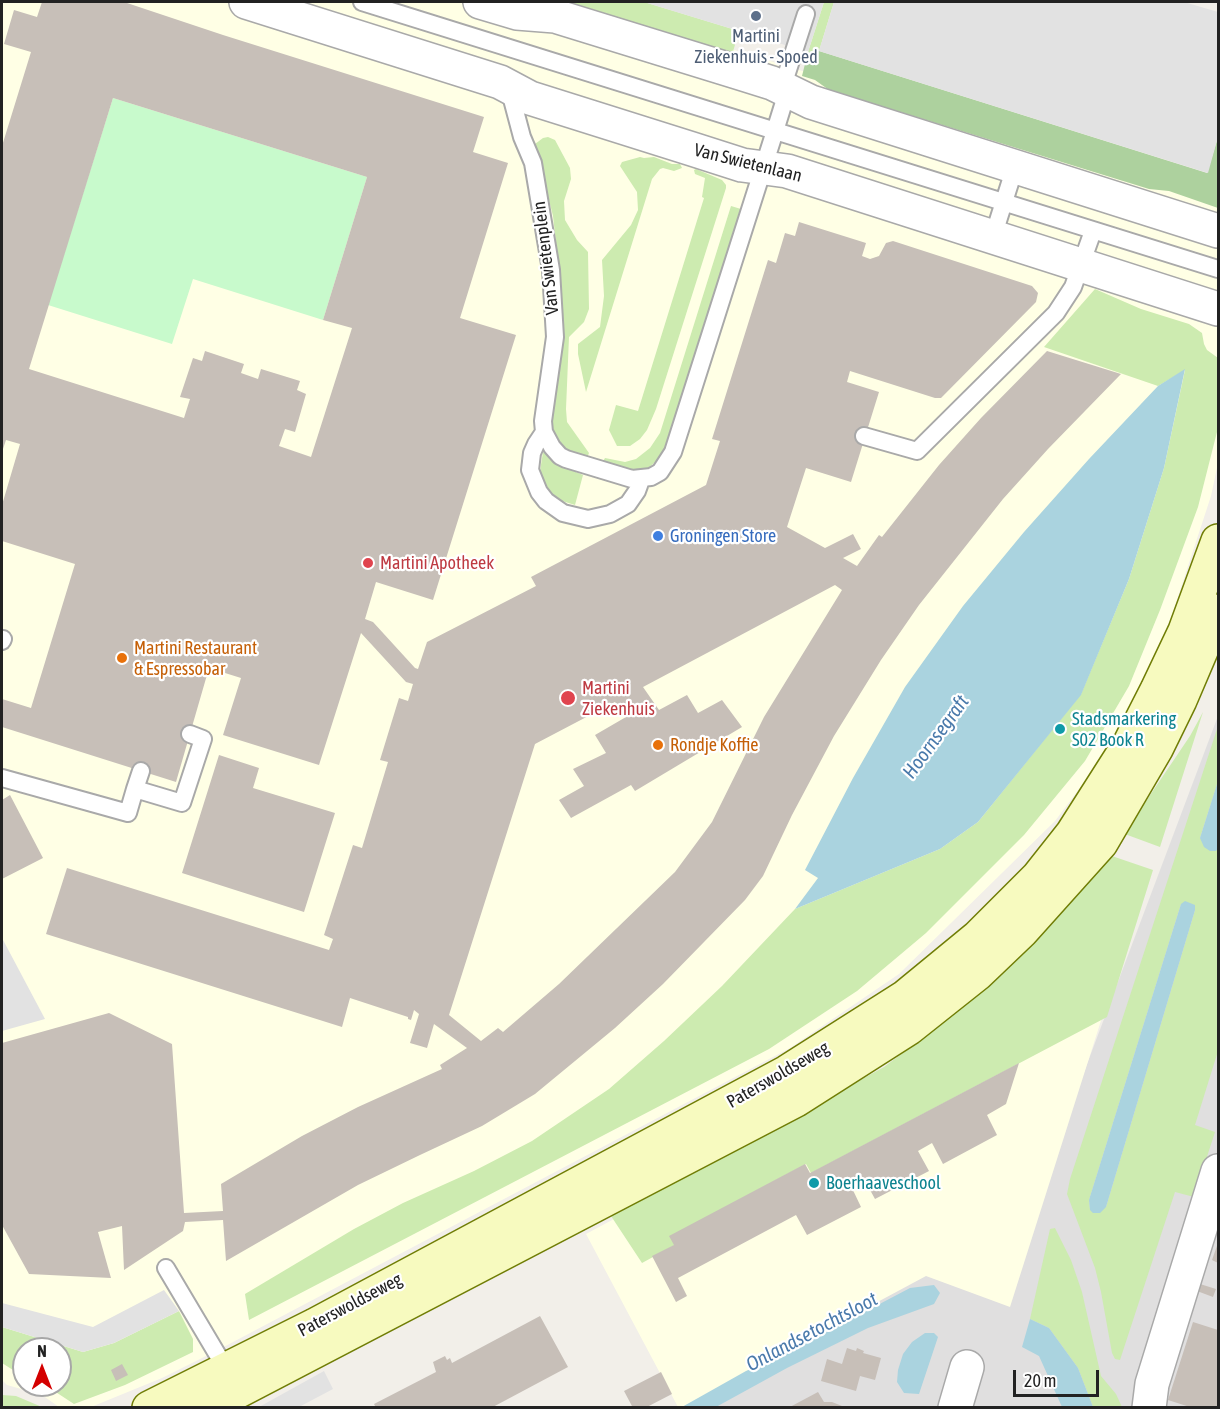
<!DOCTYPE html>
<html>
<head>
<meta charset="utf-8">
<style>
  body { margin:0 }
  #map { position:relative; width:1220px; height:1409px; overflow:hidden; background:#f2efe9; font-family:"Asap Condensed",sans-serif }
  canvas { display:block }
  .frame { position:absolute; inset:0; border:3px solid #222; pointer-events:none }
  .north { position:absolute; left:12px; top:1337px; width:60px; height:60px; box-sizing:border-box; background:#fff; border:2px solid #a7a7a7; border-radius:50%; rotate:0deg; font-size:16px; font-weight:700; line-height:24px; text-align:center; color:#222 }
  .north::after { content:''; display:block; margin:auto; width:21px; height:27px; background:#d40000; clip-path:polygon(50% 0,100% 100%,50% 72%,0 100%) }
  .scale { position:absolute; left:1013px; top:1370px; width:86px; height:27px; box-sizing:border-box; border:3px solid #222; border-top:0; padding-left:8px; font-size:18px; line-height:21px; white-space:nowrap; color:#222; -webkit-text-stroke:4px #fff; paint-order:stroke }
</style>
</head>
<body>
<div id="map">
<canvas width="1220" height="1409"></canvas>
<div class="frame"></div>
<div class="north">N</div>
<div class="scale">20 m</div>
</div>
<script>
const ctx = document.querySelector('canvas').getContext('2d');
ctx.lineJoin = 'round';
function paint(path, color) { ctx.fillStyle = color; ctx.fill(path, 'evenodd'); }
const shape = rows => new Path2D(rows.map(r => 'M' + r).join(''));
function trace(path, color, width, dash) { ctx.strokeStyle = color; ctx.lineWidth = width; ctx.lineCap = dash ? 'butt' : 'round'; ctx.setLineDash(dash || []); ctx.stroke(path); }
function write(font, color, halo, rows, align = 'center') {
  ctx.font = font + ' "Asap Condensed",sans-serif'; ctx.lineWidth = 4.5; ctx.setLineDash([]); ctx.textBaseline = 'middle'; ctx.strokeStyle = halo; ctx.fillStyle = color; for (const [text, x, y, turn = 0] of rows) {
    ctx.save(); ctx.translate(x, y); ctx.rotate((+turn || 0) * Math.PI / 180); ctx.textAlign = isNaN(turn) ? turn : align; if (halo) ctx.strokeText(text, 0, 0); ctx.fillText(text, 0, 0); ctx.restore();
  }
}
paint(shape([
  [1218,716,1218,1407,691,1408,1037,1197]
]), '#e0dfdf');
paint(shape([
  [2,2,580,2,1218,200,1218,463,1211,496,1172,615,1149,672,1101,760,1055,821,899,974,790,1048,216,1351,162,1378,91,1407,59,1407,42,1395,7,1385,2,1380],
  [24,1349,60,1349,60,1385,24,1385],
  [1139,901,1010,1307,926,1276,682,1407,678,1407,586,1234,870,1082]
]), '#ffffe5');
paint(shape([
  [561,2,644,2,739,31,732,55],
  [824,2,834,2,819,51,808,52],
  [548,137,555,140,570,168,571,179,564,201,565,220,577,240,588,252,589,309,584,322,569,337,566,409,567,422,589,453,587,458,565,449,559,444,551,426,560,278,553,216,535,144,543,138],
  [640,157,644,158,654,157,672,164,680,164,682,168,674,171,663,168,660,169,652,179,586,392,578,354,578,344,600,327,604,296,602,260,631,225,638,210,637,192,620,166,622,162],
  [696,169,722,180,726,185,726,188,656,409,647,430,640,439,630,446,617,446,609,430,616,405,638,411,704,198,702,197,705,178,695,174,694,170],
  [731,206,741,209,662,456,646,470,636,471,602,463,605,458,625,462,636,459,650,448,660,433],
  [1095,289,1141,309,1189,324,1202,333,1204,344,1207,350,1218,358,1218,428,1198,507,1160,610,1129,686,1085,761,1024,835,926,933,857,991,769,1049,249,1320,245,1294,354,1229,403,1203,474,1171,532,1141,609,1089,664,1041,722,986,795,909,940,849,978,822,1081,694,1129,579,1164,468,1185,370,1158,386,1044,347],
  [543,452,561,466,583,475,575,505,556,499,545,486,540,471],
  [1203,712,1160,847,1122,833,1142,807,1190,736],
  [1218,726,1218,781,1200,838,1215,851,1218,848,1218,1051,1195,1125,1215,1132,1194,1197,1175,1192,1120,1360,1115,1359,1112,1353,1101,1292,1095,1268,1067,1194,1070,1179],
  [1181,904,1195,905,1195,910,1106,1207,1090,1210,1089,1200],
  [1106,854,1153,870,1107,1017,811,1173,806,1164,671,1236,675,1245,642,1263,611,1216,884,1067,932,1031,989,984],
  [1055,1228,1071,1260,1082,1292,1101,1376,1116,1394,1122,1407,1093,1407,1078,1368,1049,1328,1030,1319,1050,1229],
  [179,1311,193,1339,193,1352,125,1385,74,1404,45,1385,60,1385,60,1349,24,1349,24,1377,2,1363,2,1327,83,1352,114,1343],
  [2,1395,16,1396,42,1407,2,1407]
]), '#cdebb0');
paint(shape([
  [819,51,1207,173,1218,137,1218,208,1169,191,1149,189,829,90,815,80,802,76,808,52]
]), '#add19e');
paint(shape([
  [113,98,367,177,323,320,193,279,172,344,48,305]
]), '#c8facc');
paint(shape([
  [644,2,824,2,808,52],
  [834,2,886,2,892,3,893,2,1184,2,1218,12,1218,137,1208,173,819,51],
  [2,938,45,1019,2,1031],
  [164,1290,179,1311,114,1343,83,1352,2,1327,2,1303,93,1327],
  [324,1371,333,1389,299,1407,259,1407]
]), '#e2e2e2');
paint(shape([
  [1185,369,1164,468,1129,579,1081,695,978,822,940,849,795,909,818,878,805,870,853,778,905,687,963,606,1024,532,1089,459,1158,386],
  [1218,781,1218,848,1216,851,1210,851,1204,847,1200,838],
  [1185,901,1195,905,1195,910,1106,1207,1100,1213,1093,1213,1090,1210,1089,1200,1181,904],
  [934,1285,940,1293,934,1304,868,1328,787,1368,716,1407,682,1407,746,1371,794,1349,910,1288],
  [1030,1319,1049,1328,1078,1368,1093,1407,1062,1407,1039,1356,1022,1347],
  [925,1333,934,1333,938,1337,919,1394,904,1393,897,1382,898,1370,903,1354,912,1342]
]), '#aad3df');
paint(shape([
  [42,2,124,2,223,35,484,117,473,152,508,163,460,318,516,335,433,600,376,582,365,619,373,622,415,668,418,669,427,642,536,586,531,577,706,485,720,441,712,439,768,260,776,263,785,233,795,236,799,222,866,243,862,256,870,259,879,256,886,243,893,241,1032,286,1038,293,1036,302,941,398,935,398,850,371,847,382,879,392,851,482,806,468,787,527,825,548,853,534,861,549,843,558,857,566,879,535,882,537,939,465,981,418,1047,351,1121,374,1048,449,1003,499,919,605,881,660,834,736,792,815,763,876,745,900,663,984,615,1028,535,1094,482,1126,420,1155,358,1185,226,1261,223,1220,185,1222,183,1231,124,1270,122,1226,98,1232,111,1278,29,1274,2,1225,2,1043,109,1013,172,1044,184,1213,223,1211,221,1184,302,1136,358,1107,442,1069,440,1065,467,1048,434,1024,427,1048,410,1043,419,1014,414,1010,411,1020,408,1019,408,1017,350,998,342,1027,46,934,67,868,329,950,333,939,324,935,353,845,362,848,388,762,380,760,399,698,408,701,413,684,406,682,361,633,319,765,223,735,241,678,209,668,176,782,2,727,2,699,31,708,75,564,2,541,2,505,20,444,6,440,2,452,2,146,31,52,4,44,14,10,37,17],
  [113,98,367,177,323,320,352,328,311,457,279,446,285,429,295,432,306,394,297,390,300,381,261,369,258,379,241,373,244,364,205,351,202,361,193,358,180,397,190,399,184,418,29,369],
  [835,585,842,590,764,717,712,822,675,872,559,984,503,1032,498,1028,481,1041,449,1015,535,744,615,702,626,717,595,735,606,753,573,769,584,786,559,800,571,818,631,785,635,791,742,727,722,700,698,713,687,695,659,710,643,687],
  [219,755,259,768,253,788,335,813,304,912,182,873],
  [10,795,43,858,2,879,2,800],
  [1019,1063,1006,1104,987,1115,997,1135,943,1164,932,1143,918,1151,929,1171,875,1199,864,1179,851,1186,861,1207,807,1235,796,1215,678,1278,687,1296,676,1302,652,1256,674,1245,669,1236,805,1164,810,1173],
  [1218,1243,1218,1263,1212,1260],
  [1200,1284,1216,1289,1213,1297,1197,1291],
  [540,1316,568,1367,491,1408,376,1408,374,1404,436,1372,433,1362,445,1356,447,1360,450,1358,452,1363],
  [1193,1322,1218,1330,1218,1408,1193,1408,1168,1400],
  [847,1348,856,1351,857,1348,864,1351,863,1353,881,1358,875,1380,860,1376,856,1391,821,1381,827,1359,842,1364],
  [122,1364,128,1375,116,1381,111,1370],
  [661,1372,672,1394,645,1408,633,1408,624,1391],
  [818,1392,824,1402,832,1402,847,1408,788,1408]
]), '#c7bfb8');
const service = shape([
  [362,2,1218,269],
  [509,88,522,137,533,163,551,270,555,337,543,421,544,432,552,447,560,456,566,459,632,479,651,477,660,472,673,452,775,131,784,102,786,76,806,14],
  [991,243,1015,167],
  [544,432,536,444,532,453,530,470,539,492,546,501,563,513,588,519,610,514,628,504,637,491,641,480],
  [864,436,917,451,1056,313,1073,287,1093,231],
  [2,641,3,639],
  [141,771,135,789,182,803,203,739,190,734],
  [2,778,128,813,135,789],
  [166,1268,229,1374]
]);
const minor = shape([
  [246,2,500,82,530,98,692,149,742,165,787,171,1218,309],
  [480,2,517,13,555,16,740,73,772,83,811,102,1218,231],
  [955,1408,967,1367],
  [1149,1408,1152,1384,1218,1171]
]);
const secondary = shape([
  [149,1408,315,1325,787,1072,905,997,978,937,1038,877,1072,834,1130,743,1157,690,1185,631,1218,541],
  [206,1408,796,1100,909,1028,977,974,1022,931,1101,843,1156,749,1180,700,1218,611]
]);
trace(service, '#a9a9a9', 20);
trace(minor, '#a9a9a9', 36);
trace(secondary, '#707d05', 36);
trace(service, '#fff', 16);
trace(minor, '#fff', 33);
trace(secondary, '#f7fabf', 33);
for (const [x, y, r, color] of [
  [756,16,6,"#5c6f8a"],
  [658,536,6,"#3f7fe0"],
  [368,563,6,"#e0444e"],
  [122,658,6,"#e8710a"],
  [568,698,8,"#e0444e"],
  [1060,729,6,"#0f9aa8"],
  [658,745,6,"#e8710a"],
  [814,1183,6,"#0f9aa8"]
]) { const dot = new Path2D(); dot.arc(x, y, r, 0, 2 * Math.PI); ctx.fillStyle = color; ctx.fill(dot); trace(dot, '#fff', 2); }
write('18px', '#4e5e75', '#fff', [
  ["Martini",756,36],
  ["Ziekenhuis - Spoed",756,57]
]);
write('18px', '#222', '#fff', [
  ["Van Swietenlaan",748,163,14],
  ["Van Swietenplein",546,258,-97],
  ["Paterswoldseweg",778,1075,-30],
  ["Paterswoldseweg",350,1305,-28]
]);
write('18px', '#366cbe', '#fff', [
  ["Groningen Store",670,536]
], 'left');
write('18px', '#be3a42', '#fff', [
  ["Martini Apotheek",380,563],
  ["Martini",582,688],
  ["Ziekenhuis",582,709]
], 'left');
write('18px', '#c56008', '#fff', [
  ["Martini Restaurant",134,648],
  ["& Espressobar",134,669],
  ["Rondje Koffie",670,745]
], 'left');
write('18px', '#0d838f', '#fff', [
  ["Stadsmarkering",1072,719],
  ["S02 Book R",1072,740],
  ["Boerhaaveschool",826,1183]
], 'left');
write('italic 20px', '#4a7aab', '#fff', [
  ["Hoornsegraft",936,737,-54],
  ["Onlandsetochtsloot",812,1332,-28]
]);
</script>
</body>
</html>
